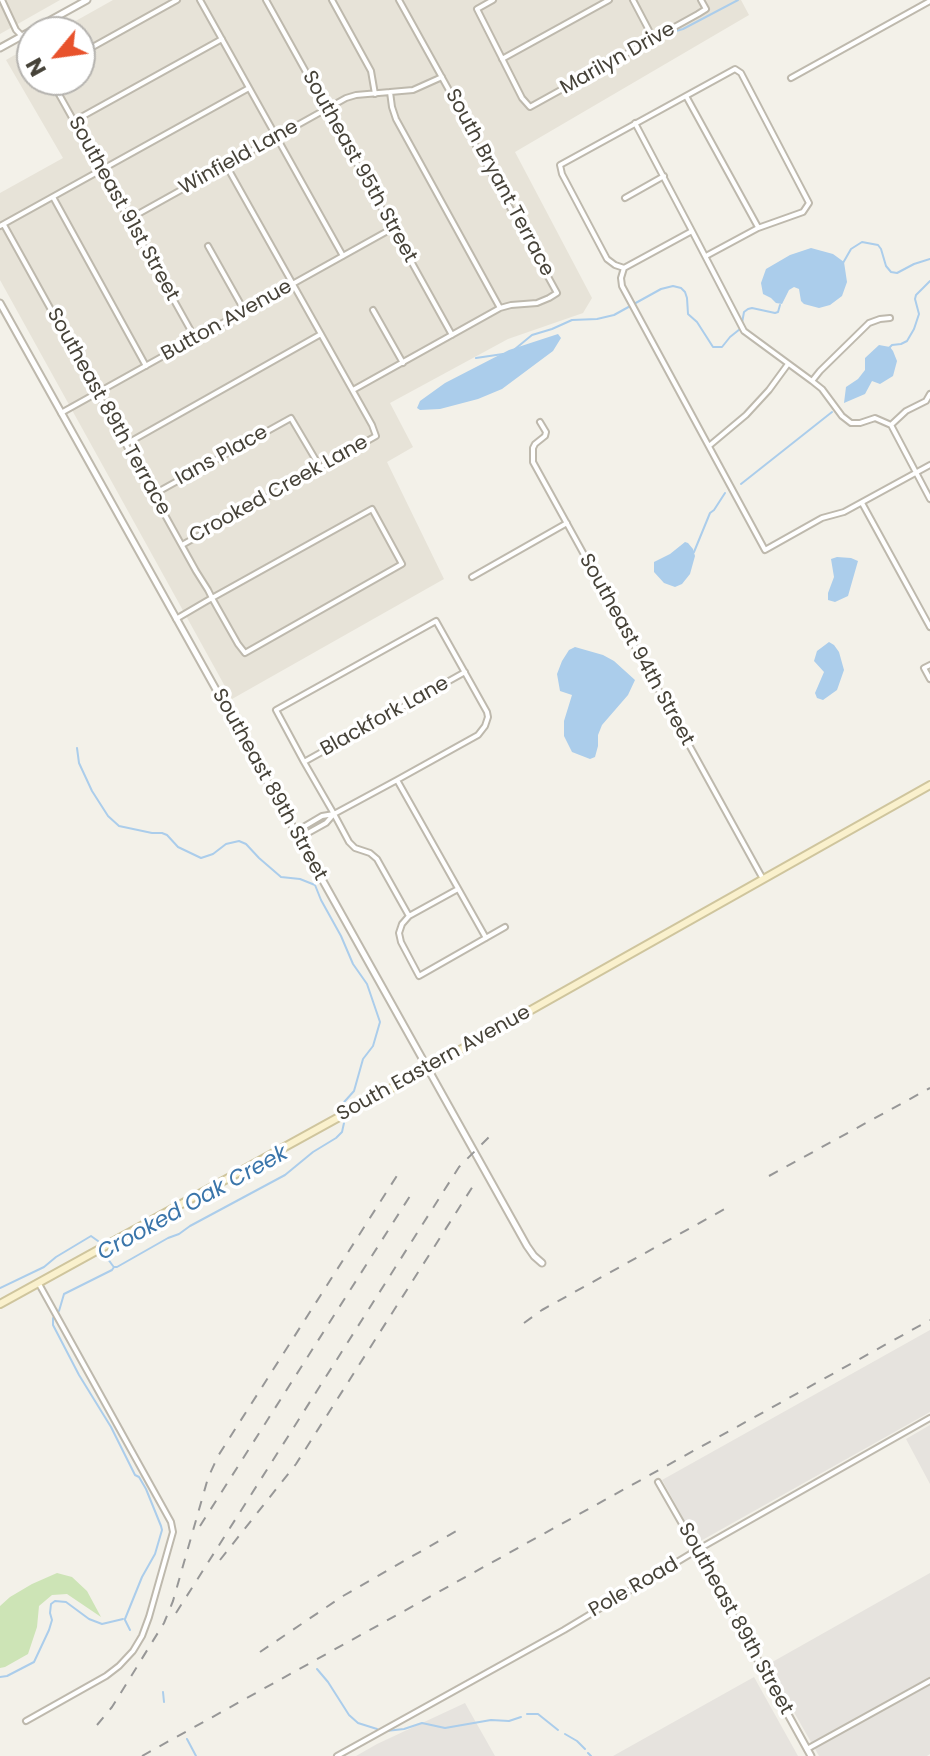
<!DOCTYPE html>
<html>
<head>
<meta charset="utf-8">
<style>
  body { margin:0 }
  #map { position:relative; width:930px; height:1756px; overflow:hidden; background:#f3f1e9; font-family:Poppins,sans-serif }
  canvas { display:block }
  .north { position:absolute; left:16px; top:16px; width:80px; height:80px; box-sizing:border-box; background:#fff; border:2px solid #b5b3af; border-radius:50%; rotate:241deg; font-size:22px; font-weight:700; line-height:32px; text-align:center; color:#464238 }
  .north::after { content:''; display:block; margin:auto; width:28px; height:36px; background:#e8522c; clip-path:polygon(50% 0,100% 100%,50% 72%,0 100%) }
</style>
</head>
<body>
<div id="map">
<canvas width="930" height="1756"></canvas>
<div class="north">N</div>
</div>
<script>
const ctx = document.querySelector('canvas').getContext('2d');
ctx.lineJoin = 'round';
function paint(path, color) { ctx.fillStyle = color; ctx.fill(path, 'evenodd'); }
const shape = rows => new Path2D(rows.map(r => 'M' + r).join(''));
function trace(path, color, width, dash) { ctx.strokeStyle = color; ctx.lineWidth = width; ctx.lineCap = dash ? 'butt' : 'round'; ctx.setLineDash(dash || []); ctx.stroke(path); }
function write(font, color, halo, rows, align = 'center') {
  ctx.font = font + ' Poppins,sans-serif'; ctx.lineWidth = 7; ctx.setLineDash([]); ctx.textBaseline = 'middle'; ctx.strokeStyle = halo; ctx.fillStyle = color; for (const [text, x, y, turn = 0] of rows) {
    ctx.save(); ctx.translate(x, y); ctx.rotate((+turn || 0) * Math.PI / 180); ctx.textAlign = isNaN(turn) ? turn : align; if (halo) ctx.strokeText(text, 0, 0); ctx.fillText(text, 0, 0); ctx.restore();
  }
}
paint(shape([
  [0,0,60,0,0,34],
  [113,0,741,0,749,15,515,152,592,298,583,313,508,339,390,403,413,447,387,462,444,579,232,699,0,280,0,193,63,158,6,60,32,45,32,80,80,80,80,32,56,32]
]), '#e7e3d8');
paint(shape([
  [930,1330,930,1412,697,1543,662,1480],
  [930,1425,930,1484,906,1439],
  [930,1573,930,1754,927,1756,819,1756,767,1665],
  [754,1677,798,1756,613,1756],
  [465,1703,495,1756,356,1756,377,1744]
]), '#e6e3de');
paint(shape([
  [57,1573,72,1577,87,1591,101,1617,67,1594,52,1595,39,1606,37,1627,28,1654,5,1667,0,1668,0,1606,10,1597,32,1584]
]), '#cde4b6');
paint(shape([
  [811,248,833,254,844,262,847,282,842,296,830,305,819,308,804,304,801,301,799,289,794,287,789,290,782,304,776,303,771,298,763,294,761,283,766,269,790,255],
  [558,334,561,338,553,351,502,389,478,399,440,409,420,410,417,408,420,401,445,383,509,350],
  [879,345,890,347,893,351,897,361,893,376,880,384,872,381,865,394,844,403,846,387,858,379,865,370,865,358],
  [685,542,688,543,693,549,695,556,690,574,682,584,675,587,664,583,654,572,654,562,670,554],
  [837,557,851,558,858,561,848,596,835,602,828,600,828,593,834,577,831,559],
  [829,642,834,645,839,652,844,670,837,690,823,700,817,698,815,693,824,672,814,661,817,651],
  [575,647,603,655,614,661,635,680,628,695,602,725,598,735,598,746,595,757,590,759,572,752,564,736,564,721,572,695,560,691,557,674,562,661,569,650]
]), '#abcdeb');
trace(shape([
  [666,34,683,29,738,0],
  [627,42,649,40],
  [843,263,851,249,862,242,878,245,881,249,886,266,891,272,897,273,914,264,930,259],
  [742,323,744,312,748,309,752,308,775,313,778,312,780,305],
  [889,348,892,345,901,344,907,341,914,329,919,314,915,299,916,295,930,281],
  [515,349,532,335,552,329,572,320,597,319,614,315,661,289,673,286,681,288,685,292,687,298,688,314,697,322,713,347,722,347,730,337,740,329],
  [476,358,503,354],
  [741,484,832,412],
  [694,552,710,513,714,510,725,493],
  [77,748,79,763,92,791,108,816,119,826,152,833,162,833,167,835,178,847,201,858,213,854,226,844,239,841,246,844,259,858,281,877,300,879,315,885,321,900,341,936,353,964,367,984,380,1022,373,1046,363,1059,354,1091,337,1110],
  [105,1255,113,1266],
  [0,1288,44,1267,56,1257,91,1236,98,1241],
  [59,1311,64,1294,112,1270,114,1267,117,1267,168,1238,179,1234,190,1226,285,1175,313,1152,336,1138,342,1132,344,1123],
  [53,1318,53,1325,79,1375,111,1427,135,1475,139,1477,146,1489,161,1526,162,1530,155,1554,142,1577,125,1619],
  [125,1620,130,1630],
  [317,1669,328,1682,349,1715,358,1723,377,1729],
  [0,1677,7,1676,34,1662,49,1630,52,1620,50,1613,51,1604,55,1601,66,1602,89,1619,102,1624,123,1619],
  [163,1692,164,1702],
  [527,1714,538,1714,558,1730],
  [386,1731,404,1729,422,1723,445,1728,491,1720,509,1721,521,1717],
  [565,1734,577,1741,585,1749],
  [187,1739,196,1756],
  [588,1753,591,1756]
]), '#abcdeb', 2);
const minor = shape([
  [2,0,16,30,32,46],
  [200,0,343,256],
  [266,0,452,335],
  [332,0,371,71,375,94],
  [493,0,477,9,522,98,530,107,698,14,706,9,701,0],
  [633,0,653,38],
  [80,54,177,0],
  [502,59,609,0],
  [791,78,930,1],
  [51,80,195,338],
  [390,92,392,107,396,119,500,308],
  [686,96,758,227],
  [74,121,222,39],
  [635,123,692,231],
  [53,197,146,366],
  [625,198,664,176],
  [129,219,346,98,356,95,413,90,442,77],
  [4,225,196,571,208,590,212,598,217,607,238,644,245,653,402,564,372,509,291,554,212,598,205,602,176,619],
  [0,226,249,88],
  [208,246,244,310],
  [624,268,615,265,607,259,562,174,560,165,735,69,741,73,809,203,803,212,758,228,706,256],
  [373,310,403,363],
  [812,381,820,371,869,323,880,319,890,318],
  [353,390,500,308,511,305,537,303,549,298,557,293,470,135,460,110,399,0],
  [930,394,926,401,906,411,891,425,930,499],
  [61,413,393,228],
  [540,422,546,432,545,436,535,444,533,448,533,462,763,879],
  [891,425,875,418,860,423,851,423,842,416,822,389,812,381,744,331,692,231,624,268,621,278,622,286,765,550,822,518,844,512,930,465],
  [126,444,321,334],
  [709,446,746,415,769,390,788,364],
  [154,494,291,418,320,467],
  [862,503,930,627],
  [182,545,376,436,372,425,226,165],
  [472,577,567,523],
  [930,665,924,668,930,679],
  [304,762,465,672],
  [397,780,486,938],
  [295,832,322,816,334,814,397,780,478,735,485,726,488,717,487,712,436,621,276,710,304,762,334,814,349,842,355,848,370,853,377,859,409,916],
  [299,838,326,823,333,815],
  [458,889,409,916,402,924,399,933,401,942,419,976,505,927],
  [658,1482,697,1550],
  [26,1721,106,1676,119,1666,133,1651,142,1636,149,1617,173,1532,171,1522,39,1284],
  [807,1749,930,1681],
  [337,1756,564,1630,697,1550,930,1418]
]);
const tertiary = shape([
  [0,48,87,0],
  [0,303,527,1246,534,1256,542,1263],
  [697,1550,811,1756]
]);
const secondary = shape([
  [0,1304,437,1063,930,785]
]);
trace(minor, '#beb9ad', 8);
trace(tertiary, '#beb9ad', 9);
trace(secondary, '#cfc59d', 10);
trace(minor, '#fff', 4);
trace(tertiary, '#fff', 5);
trace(secondary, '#faf1cd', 6);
trace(shape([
  [769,1176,930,1088],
  [524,1323,542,1310,732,1205],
  [200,1526,410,1196],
  [220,1560,296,1464,473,1186],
  [176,1613,445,1189,459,1167,489,1137],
  [260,1652,343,1596,458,1530],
  [97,1725,112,1707,164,1623,173,1601,208,1478,218,1456,398,1174],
  [142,1756,930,1320]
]), '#979797', 2, [10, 10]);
write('20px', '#464238', '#fff', [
  ["Marilyn Drive",618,59,-29],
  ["Winfield Lane",239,158,-29],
  ["Southeast 95th Street",359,167,61],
  ["South Bryant Terrace",499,183,62],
  ["Southeast 91st Street",123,209,61],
  ["Button Avenue",227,321,-29],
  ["Southeast 89th Terrace",108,412,61],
  ["Ians Place",222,456,-29],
  ["Crooked Creek Lane",279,490,-29],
  ["Southeast 94th Street",636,650,61],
  ["Blackfork Lane",385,717,-29],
  ["Southeast 89th Street",269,785,61],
  ["South Eastern Avenue",434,1064,-29],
  ["Pole Road",634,1588,-30],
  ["Southeast 89th Street",735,1619,61]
]);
write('italic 22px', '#3a75aa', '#fff', [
  ["Crooked Oak Creek",193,1204,-29]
]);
</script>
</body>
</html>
